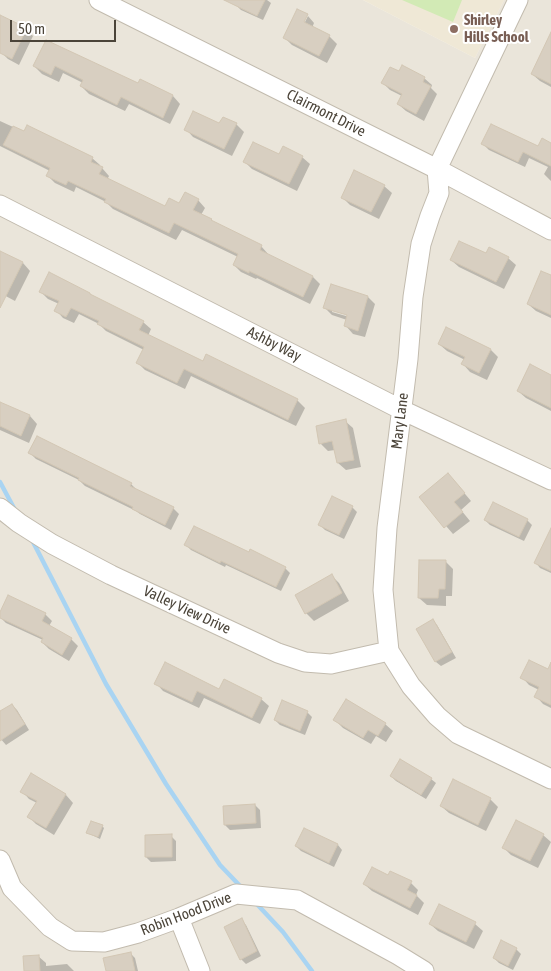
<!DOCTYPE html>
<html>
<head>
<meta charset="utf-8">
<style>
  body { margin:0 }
  #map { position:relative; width:551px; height:971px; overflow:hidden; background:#f6f3ec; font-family:"Asap Condensed",sans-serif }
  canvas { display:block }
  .scale { position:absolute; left:10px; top:20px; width:106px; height:22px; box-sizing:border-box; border:2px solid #4b4439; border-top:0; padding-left:6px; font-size:15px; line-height:18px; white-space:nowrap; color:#4b4439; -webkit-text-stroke:4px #fff; paint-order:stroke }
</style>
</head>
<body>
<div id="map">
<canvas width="551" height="971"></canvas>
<div class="scale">50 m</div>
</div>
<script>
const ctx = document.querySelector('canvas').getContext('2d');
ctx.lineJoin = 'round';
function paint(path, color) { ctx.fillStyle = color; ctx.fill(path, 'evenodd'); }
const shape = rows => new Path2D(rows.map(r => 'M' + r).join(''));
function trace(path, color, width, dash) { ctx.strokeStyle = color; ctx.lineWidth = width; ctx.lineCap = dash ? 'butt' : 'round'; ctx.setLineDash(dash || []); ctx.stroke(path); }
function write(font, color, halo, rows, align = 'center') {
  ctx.font = font + ' "Asap Condensed",sans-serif'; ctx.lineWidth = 4; ctx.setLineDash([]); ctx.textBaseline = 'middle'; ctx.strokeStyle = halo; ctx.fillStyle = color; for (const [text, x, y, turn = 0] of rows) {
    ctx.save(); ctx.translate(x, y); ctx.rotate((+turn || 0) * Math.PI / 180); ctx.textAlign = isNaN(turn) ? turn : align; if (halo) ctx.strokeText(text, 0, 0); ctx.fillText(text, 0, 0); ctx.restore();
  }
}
paint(shape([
  [0,0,363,0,475,58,504,0,551,0,551,971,0,971]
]), '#eae5da');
paint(shape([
  [363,0,504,0,475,58]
]), '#efe8d6');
paint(shape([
  [402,0,462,0,453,22]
]), '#d2eab5');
paint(shape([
  [239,0,267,0,271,3,263,20,241,10,236,5],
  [298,11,308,16,305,16,300,27,302,28,308,16,314,23,312,28,329,36,337,44,327,63,292,45,285,38],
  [0,16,26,29,33,36,19,65,8,59,1,52,0,49],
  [551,35,551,87,540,81,532,74],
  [46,42,139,85,141,81,173,96,180,104,170,124,129,104,125,111,89,94,81,86,83,83,63,73,59,82,42,74,34,66],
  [399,73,424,78,432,85,431,88,437,94,424,121,406,111,398,104,402,96,390,90,383,83],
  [0,121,24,132,92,158,100,165,99,167,102,168,109,176,107,180,166,208,198,200,205,208,201,215,211,220,215,224,261,246,268,254,268,255,313,277,320,284,310,304,257,278,256,279,241,272,234,265,238,257,182,230,176,240,113,209,106,202,76,187,74,192,55,183,48,176,50,171,0,146],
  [236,124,244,132,232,156,193,137,186,129],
  [483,144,538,148,551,144,551,181,544,174,548,167,529,158,525,167,489,150],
  [280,156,302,157,310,164,297,191,252,169,245,162],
  [384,186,392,193,379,219,350,205,342,197],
  [0,252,23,263,30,271,15,301,0,293],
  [487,255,508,258,516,265,504,289,459,267,451,260],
  [551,277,551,318,536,311,528,304],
  [41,292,90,294,93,297,143,322,151,329,148,336,204,363,297,400,305,408,296,426,191,376,185,389,145,370,138,363,144,350,106,331,99,324,79,314,74,323,63,318,56,310,59,304,48,299],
  [368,297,375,304,365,337,353,334,346,326,347,320,332,315,325,308],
  [332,309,354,316,353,318,332,312],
  [447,328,491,350,498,357,487,380,470,372,463,364,465,360,447,351,439,344],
  [551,376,551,411,526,398,518,391],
  [0,403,30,416,37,424,29,443,0,430],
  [345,421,353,428,361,467,346,470,338,463,335,450,328,451,321,444],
  [30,453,131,484,137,490,173,508,179,514,171,530,140,514,136,511,85,486,79,480,36,459],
  [455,482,471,501,461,510,470,521,453,534,421,497],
  [352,507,357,512,344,539,325,530,320,525],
  [485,520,527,520,532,525,524,541,490,525],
  [186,545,249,554,285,568,290,573,281,591,226,565,225,567,191,550],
  [551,547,551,573,540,568,536,563],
  [446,562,453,569,452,596,446,596,446,606,427,605,419,598],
  [332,576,339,583,349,601,314,621,306,613],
  [45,614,52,621,49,626,71,639,78,646,69,661,49,649,42,642,43,640,6,623,0,617,0,615],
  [432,620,437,625,456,658,441,666,436,662,418,629],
  [551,672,551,708,543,704,536,696,539,690,529,685,522,677],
  [156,683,220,690,261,699,269,706,260,724,204,698,199,708,163,691],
  [12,705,17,710,29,730,6,745,0,738,0,713],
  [307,712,312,717,305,735,280,725,275,720],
  [335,720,385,724,393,731,386,742,376,736,371,744,343,728],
  [32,775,66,795,73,803,54,835,36,824,29,817,37,803,29,799,22,791],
  [391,776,431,779,436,783,426,799,396,781],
  [490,799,498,807,486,831,449,813,441,806],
  [255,805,260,810,261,828,230,830,225,825],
  [102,826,104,828,100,839,90,834,88,832],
  [304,829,338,845,342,850,334,867,301,851,296,846],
  [543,835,551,842,538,868,511,855,504,848],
  [171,836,176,841,176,861,151,862,146,857],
  [388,877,411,883,418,890,416,895,424,903,418,915,372,891,364,884],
  [439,906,475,924,483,931,474,949,438,931,430,924],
  [241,920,246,925,261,956,246,964,241,959],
  [516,949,521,954,513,970,499,963,494,958],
  [130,953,135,958,138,971,108,971],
  [38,956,46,963,46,966,67,964,74,971,25,971]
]), '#0003');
trace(shape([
  [0,482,15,510],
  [31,538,106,684,166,784,220,865,242,888],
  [254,901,283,932,312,971]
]), '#a9d4f2', 4.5);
const building = shape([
  [224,0,265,0,257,16,224,0],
  [297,9,308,14,304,22,330,35,319,56,283,38,297,9],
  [0,15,27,28,12,59,0,53,0,15],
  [551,32,551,84,531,74,551,32],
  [46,40,138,83,140,79,173,95,163,118,121,97,117,105,80,86,83,80,55,66,51,75,33,66,46,40],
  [402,65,425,77,423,82,431,86,416,114,397,104,402,94,381,83,390,67,399,71,402,65],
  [193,111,219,123,223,117,237,123,224,149,184,130,193,111],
  [491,124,538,146,542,138,551,143,551,166,523,152,518,162,481,144,491,124],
  [27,125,93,157,91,162,103,167,99,174,165,206,169,198,179,203,185,192,199,199,193,210,212,219,211,220,262,245,260,250,313,276,303,297,249,271,249,273,233,265,238,254,174,223,169,233,104,202,106,199,68,181,66,185,46,176,50,168,3,145,13,126,24,131,27,125],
  [253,142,279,154,283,146,303,156,289,184,243,162,253,142],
  [354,170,385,185,371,212,341,198,354,170],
  [459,241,486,253,489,247,509,257,496,282,450,260,459,241],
  [0,251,23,262,0,308,0,251],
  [541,271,551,275,551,315,527,304,541,271],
  [49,272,90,293,90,294,144,321,139,330,203,361,206,354,298,399,288,420,184,369,177,383,136,363,144,347,97,324,99,321,71,308,66,317,54,311,59,301,39,292,49,272],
  [331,284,368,296,358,331,344,326,347,315,323,308,331,284],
  [446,327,491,349,479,373,461,364,465,357,438,344,446,327],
  [530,364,551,375,551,408,517,391,530,364],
  [0,402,30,415,21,436,0,426,0,402],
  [346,419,354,460,337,463,332,441,319,444,316,426,346,419],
  [37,436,132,483,130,486,174,507,165,525,132,509,133,507,78,480,79,478,28,453,37,436],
  [448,473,465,493,454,502,463,512,444,528,419,497,448,473],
  [332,496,353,506,339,535,318,525,332,496],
  [493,502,528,519,519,537,484,520,493,502],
  [194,526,249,552,250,549,286,567,276,587,221,561,220,563,184,545,194,526],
  [551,528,551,571,534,563,551,528],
  [419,560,446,560,445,589,439,589,438,598,418,598,419,560],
  [332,574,342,593,305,614,295,595,332,574],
  [8,595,46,613,42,621,72,638,62,655,41,642,43,638,0,618,0,612,8,595],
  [433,619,452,652,435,662,416,629,433,619],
  [529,660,548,669,551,662,551,705,534,697,539,687,520,678,529,660],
  [165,662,219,689,224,679,262,698,252,718,197,691,192,702,154,684,165,662],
  [346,699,386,723,378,736,368,730,363,738,333,720,346,699],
  [282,700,308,711,300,731,274,720,282,700],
  [12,704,25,724,0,741,0,711,12,704],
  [400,759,432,778,421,795,390,776,400,759],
  [31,773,66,794,46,828,27,817,37,801,20,792,31,773],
  [453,779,491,798,478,825,440,806,453,779],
  [255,804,256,823,224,825,223,806,255,804],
  [516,820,544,834,530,861,502,848,516,820],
  [91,821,103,825,98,837,86,833,91,821],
  [304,828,338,844,329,863,295,846,304,828],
  [172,834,172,857,145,857,145,835,172,834],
  [372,867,388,875,390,871,412,881,407,890,417,895,410,908,363,884,372,867],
  [439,904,476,922,466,942,429,924,439,904],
  [242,918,257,951,240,960,224,927,242,918],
  [501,940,517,948,508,966,493,958,501,940],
  [131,952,135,971,106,971,103,958,131,952],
  [39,955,40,971,24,971,23,956,39,955]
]);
paint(building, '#d8cfc1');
trace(building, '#d3c7b4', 1);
const minor = shape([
  [99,0,437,169,551,230],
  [518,0,437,169,439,193,430,216,421,244,413,297,408,359,387,528,383,590,389,651,411,686,437,716,458,734,551,779],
  [0,205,402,410,551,480],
  [0,508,19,523,52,544,111,575,278,653,305,662,331,664,389,651],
  [0,860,12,888,50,927,72,941,104,942,138,933,179,918,236,894,297,900,398,955,424,971],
  [179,918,200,971]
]);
trace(minor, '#c2bbae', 21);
trace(minor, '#fff', 19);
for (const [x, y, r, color] of [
  [454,29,5,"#8d6e63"]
]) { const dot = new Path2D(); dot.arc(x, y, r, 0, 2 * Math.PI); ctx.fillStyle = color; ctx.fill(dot); trace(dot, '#fff', 2); }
write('bold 15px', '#785e54', '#fff', [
  ["Shirley",464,20],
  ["Hills School",464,37]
], 'left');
write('15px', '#4b4439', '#fff', [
  ["Clairmont Drive",326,113,27],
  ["Ashby Way",274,344,27],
  ["Mary Lane",400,421,-83],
  ["Valley View Drive",187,610,25],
  ["Robin Hood Drive",186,914,-21]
]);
</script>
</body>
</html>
